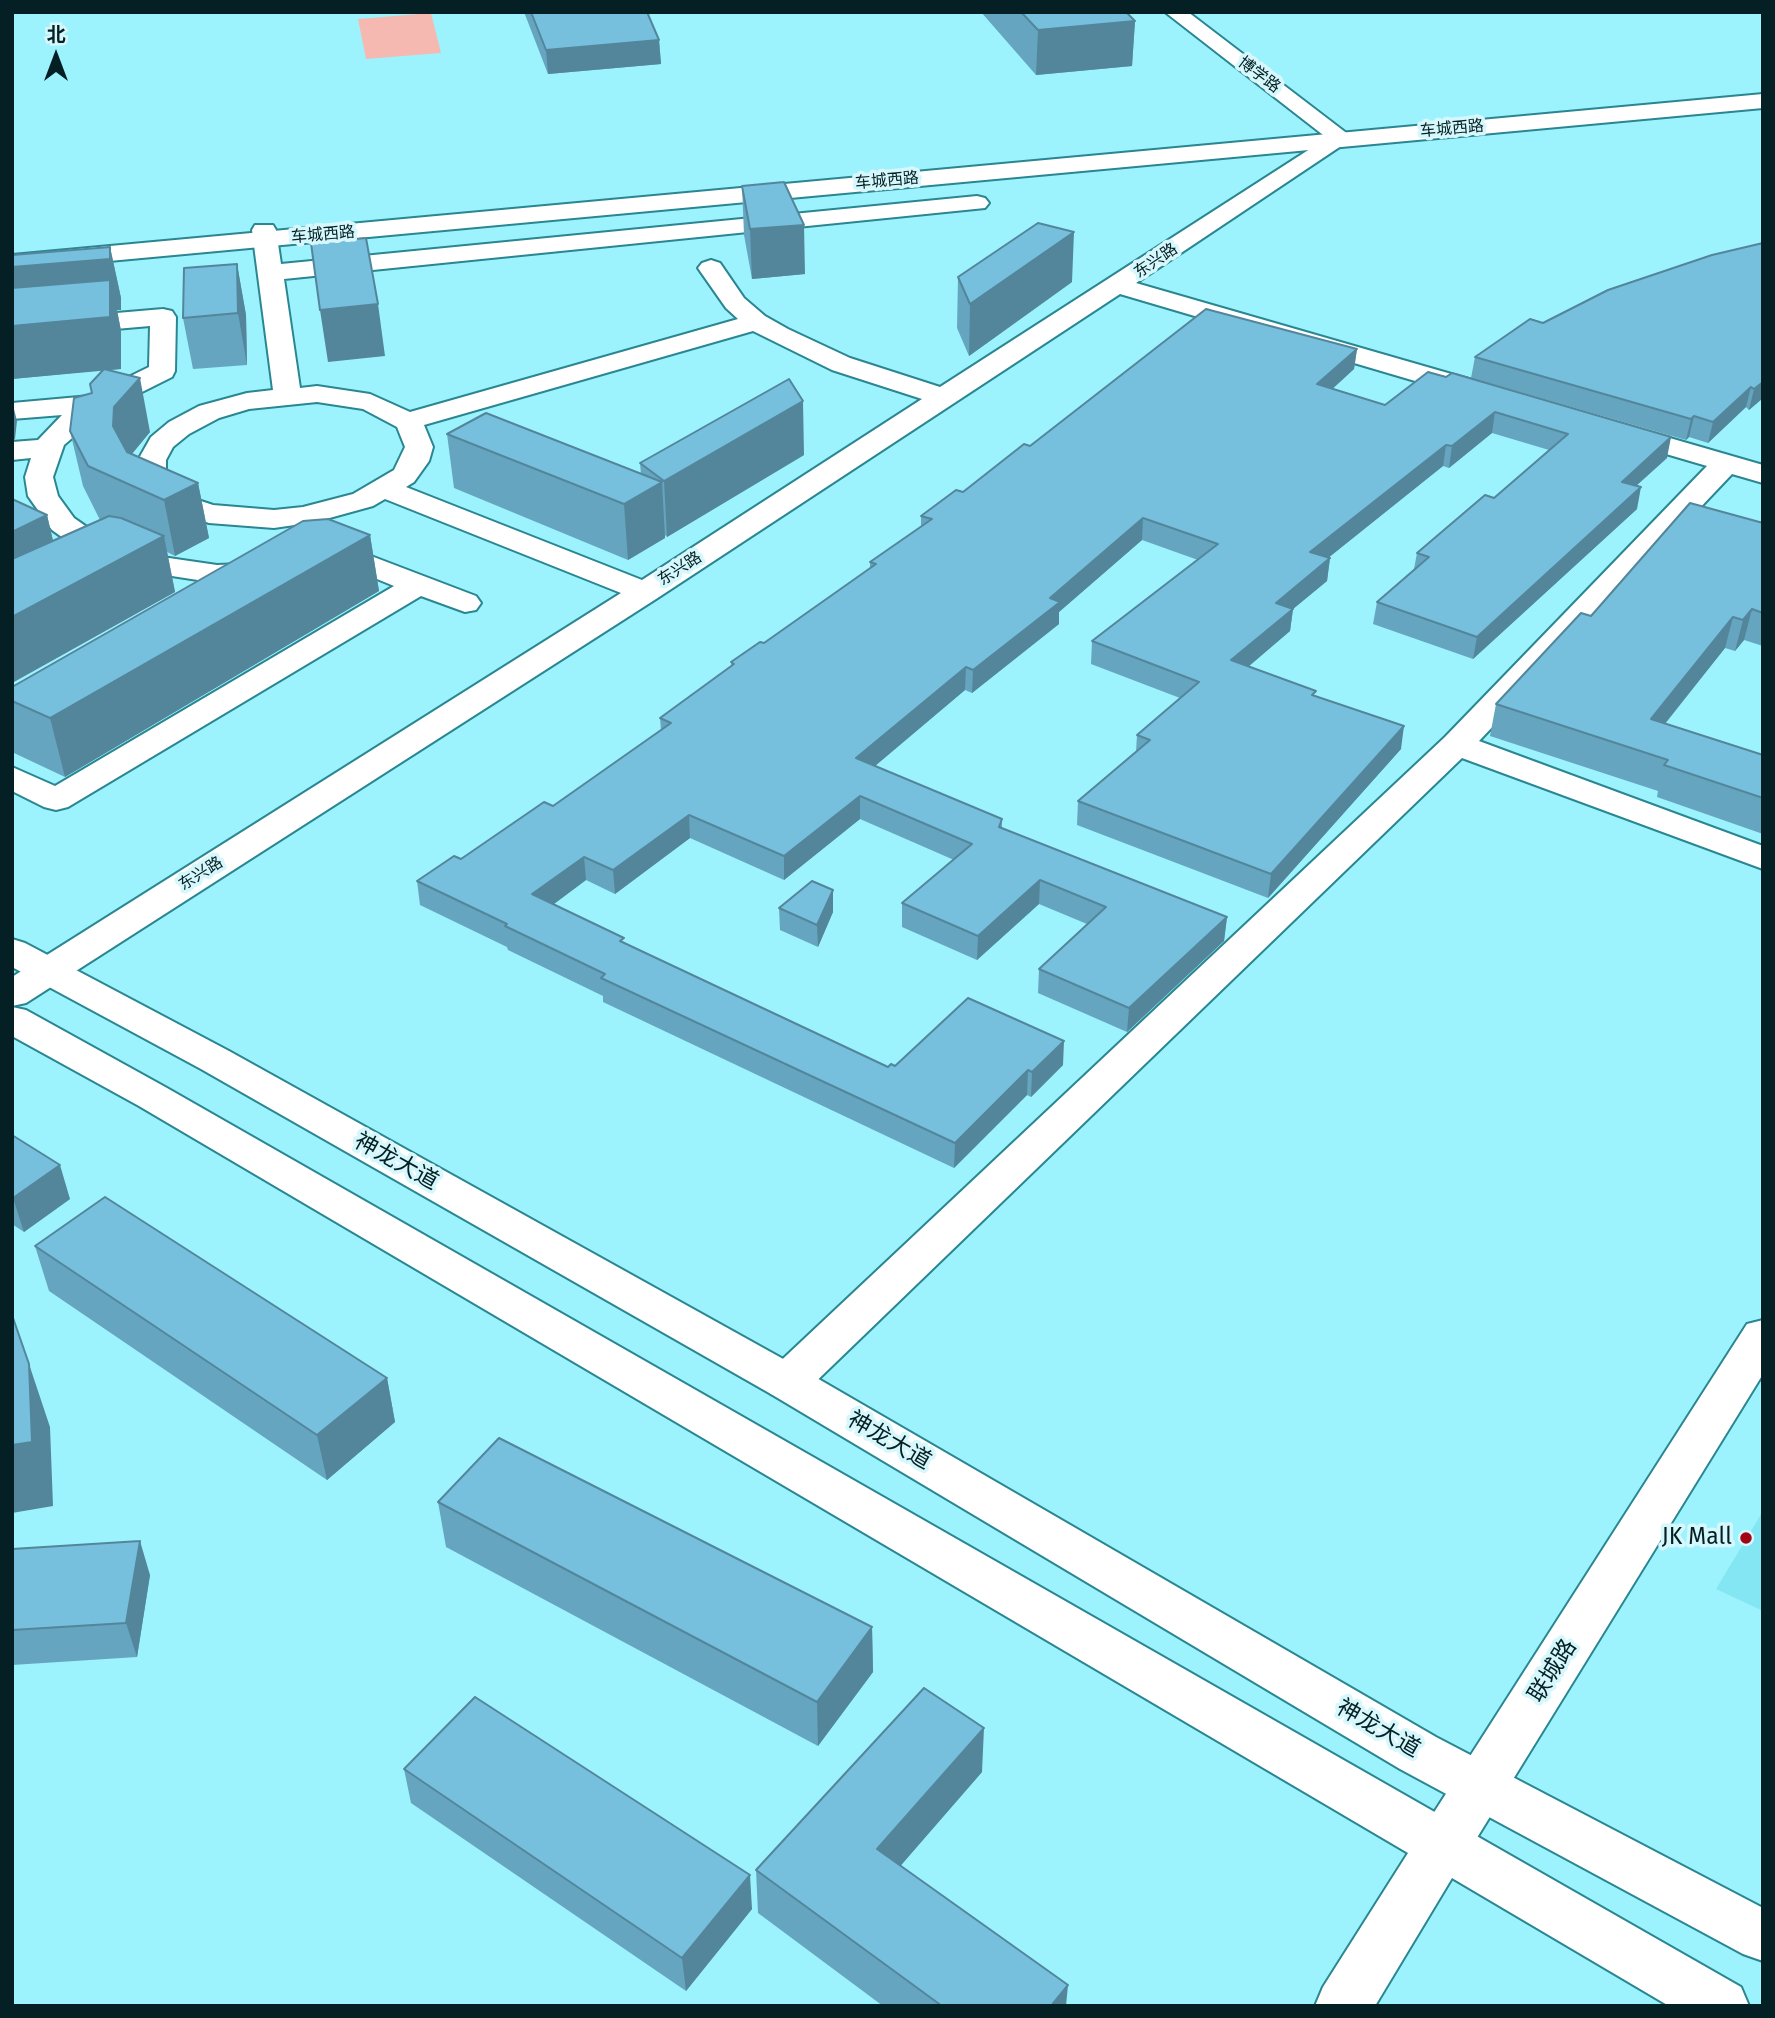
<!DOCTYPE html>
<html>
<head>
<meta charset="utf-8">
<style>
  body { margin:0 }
  #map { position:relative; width:1775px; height:2018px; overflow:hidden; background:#9cf3fe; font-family:"Fira Sans","Noto Sans SC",sans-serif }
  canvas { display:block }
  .frame { position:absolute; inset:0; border:14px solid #042024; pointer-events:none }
  .north { position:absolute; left:21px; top:21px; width:70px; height:70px; -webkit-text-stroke:5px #d6f7fb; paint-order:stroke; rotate:0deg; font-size:19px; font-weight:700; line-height:28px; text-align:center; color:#042024 }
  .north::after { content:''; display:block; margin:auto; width:24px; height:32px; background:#042024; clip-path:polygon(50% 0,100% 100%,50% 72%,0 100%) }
</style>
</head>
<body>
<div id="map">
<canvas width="1775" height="2018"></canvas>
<div class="frame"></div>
<div class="north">北</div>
</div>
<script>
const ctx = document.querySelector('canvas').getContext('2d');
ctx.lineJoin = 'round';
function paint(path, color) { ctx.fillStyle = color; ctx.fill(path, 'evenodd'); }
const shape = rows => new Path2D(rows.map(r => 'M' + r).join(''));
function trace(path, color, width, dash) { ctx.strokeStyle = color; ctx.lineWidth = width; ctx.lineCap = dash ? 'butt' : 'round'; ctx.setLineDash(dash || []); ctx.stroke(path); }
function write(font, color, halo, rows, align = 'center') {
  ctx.font = font + ' "Fira Sans","Noto Sans SC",sans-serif'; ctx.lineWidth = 7; ctx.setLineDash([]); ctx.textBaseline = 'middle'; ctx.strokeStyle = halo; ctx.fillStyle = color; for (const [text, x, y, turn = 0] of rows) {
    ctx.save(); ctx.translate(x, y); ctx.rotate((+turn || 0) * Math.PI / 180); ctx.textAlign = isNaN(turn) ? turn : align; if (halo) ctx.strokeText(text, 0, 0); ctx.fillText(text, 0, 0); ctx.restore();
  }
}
paint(shape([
  [1763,1511,1763,1611,1716,1589]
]), '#84e6f3');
paint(shape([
  [431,13,441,53,366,59,358,19]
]), '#f6b9b2');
const minor = shape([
  [1165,12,1188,12,1353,138,1136,283,1486,384,1490,390,1486,396,1466,396,1120,294,656,599,26,1003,12,1006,12,977,621,593,385,499,373,506,315,522,274,528,209,523,172,510,153,498,138,477,138,460,151,437,169,422,199,406,247,393,273,390,252,230,255,225,273,225,276,230,281,264,977,196,985,198,989,203,985,208,284,279,300,388,317,386,370,394,410,412,738,319,726,308,698,268,702,263,711,260,720,263,744,298,765,316,788,329,850,358,940,387,1327,138,1165,12],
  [753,331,832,370,922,399,642,580,406,487,414,482,429,461,433,447,424,425,753,331],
  [317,402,363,409,397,427,405,447,394,470,353,494,303,507,274,510,213,505,192,498,173,486,166,477,166,460,173,447,189,434,219,418,249,409,317,402],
  [163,309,172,311,176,317,175,371,172,377,104,411,64,445,53,477,58,496,74,518,121,551,217,565,266,563,277,566,281,572,277,578,217,583,101,565,52,530,28,496,25,477,31,458,12,460,12,442,38,440,62,415,12,419,12,403,90,396,149,367,150,326,12,338,12,322,163,309],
  [1618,423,1763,465,1763,483,1732,474,1479,741,1763,846,1763,869,1462,758,803,1394,787,1399,771,1394,764,1382,771,1370,1445,737,1707,466,1608,437,1604,431,1608,425,1618,423],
  [358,551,476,596,481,603,476,610,465,612,421,596,68,807,56,810,44,807,12,791,12,767,55,786,394,586,355,570,325,573,314,570,310,564,314,558,358,551],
  [1763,1320,1763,1374,1462,1862,1443,1869,1424,1862,1416,1845,1424,1828,1747,1324,1763,1320]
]);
const major = shape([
  [1763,94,1763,108,12,270,12,255,1763,94],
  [12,939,25,943,229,1051,803,1370,1436,1737,1763,1908,1763,1961,1743,1954,1400,1769,771,1394,201,1069,12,967,12,939],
  [12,1007,26,1010,167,1088,1741,1987,1749,2006,1669,2006,1452,1878,1375,2006,1315,2006,1323,1987,1408,1853,139,1106,12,1036,12,1007]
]);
trace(minor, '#2a8691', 4);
trace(major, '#2a8691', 4);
paint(minor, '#fff');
paint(major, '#fff');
paint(shape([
  [524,12,647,12,659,40,661,64,548,74],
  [981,12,1126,12,1135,21,1132,66,1036,75],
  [742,186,805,274,752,279,744,235],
  [1763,243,1763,398,1749,410,1746,407,1708,443,1689,437,1686,440,1471,378,1475,357,1543,323],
  [110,247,121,298,121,310,117,310,121,331,121,369,107,370,150,432,132,454,198,483,209,538,175,556,167,552,175,592,12,683,47,515,53,541,100,520,83,486,70,431,103,370,12,379],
  [237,264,246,315,247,365,193,369,183,318],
  [958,277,1072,282,969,356,957,328],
  [1357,349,1354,369,1332,389,1385,405,1428,372,1667,458,1636,486,1637,509,1473,659,1373,624,1377,602,1414,569,1417,553,1494,498,1549,450,1492,433,1449,468,1443,466,1328,558,1330,558,1327,581,1293,609,1290,631,1248,667,1315,696,1401,749,1268,898,1077,825,1078,801,1136,752,1137,735,1180,698,1091,664,1092,641,1198,560,1142,540,1059,612,1059,624,972,693,965,690,875,766,1002,819,1002,828,1227,917,1224,941,1127,1032,1038,993,1039,969,1087,924,1039,904,977,960,902,927,902,903,954,860,860,819,784,880,690,838,615,894,586,880,554,904,625,943,888,1067,895,1066,1063,1065,1031,1097,1027,1095,954,1168,603,1002,603,996,508,950,507,947,420,905,417,881,461,859,553,806,661,730,660,718,731,666,731,662,764,643,870,568,870,562,921,527,921,516,963,492,1030,446],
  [447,434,641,474,640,463,804,455,667,537,665,535,665,538,628,560,454,488],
  [1763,523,1763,646,1744,640,1735,651,1725,648,1665,724,1763,755,1763,834,1657,797,1658,791,1490,736,1496,704,1591,616],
  [370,535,379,591,65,777,14,753,12,746,12,687],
  [779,908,833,912,818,947,780,930],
  [12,1135,70,1199,24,1232,12,1224],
  [35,1246,387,1378,395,1422,327,1480,49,1291],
  [438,1502,872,1627,873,1672,818,1746,446,1547],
  [12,1549,150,1575,137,1657,12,1665],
  [404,1769,752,1909,686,1991,411,1803],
  [982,1772,900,1866,1066,2006,883,2006,758,1913,756,1870]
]), '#65a5bf');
paint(shape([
  [1135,21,1132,66,1036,75,1038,30],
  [659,40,661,64,548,74,546,50],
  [804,225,805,274,752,279,750,229],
  [1074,232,1072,282,969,356,970,304],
  [110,247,121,298,121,310,117,310,121,331,121,369,12,379,12,267],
  [237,264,246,315,247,365,238,313],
  [378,304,385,356,328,362,320,310],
  [1357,349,1354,369,1315,405,1317,384],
  [140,378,150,432,126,461,113,426,114,407],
  [1763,382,1763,398,1749,410,1754,389],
  [1751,387,1746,407,1708,443,1713,422],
  [12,401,17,421,15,439,12,441],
  [803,401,804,455,667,537,664,481],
  [1495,412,1492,433,1449,468,1452,446],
  [1694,416,1689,437,1686,440,1691,419],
  [1671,437,1667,458,1617,503,1622,482],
  [1446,445,1443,466,1308,574,1310,552],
  [662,482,665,538,628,560,624,504],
  [198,483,209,538,175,556,164,500],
  [1641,487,1637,509,1473,659,1477,637],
  [47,515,60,571,12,596,12,532],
  [1143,518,1142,540,1059,612,1059,624,972,693,973,670,1050,598],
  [370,535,379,591,65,777,50,718],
  [164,536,175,592,12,683,12,617],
  [1330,558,1327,581,1293,609,1290,631,1229,683,1231,660,1276,603],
  [1752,609,1744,640,1735,651,1743,620],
  [1733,617,1725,648,1643,751,1651,719],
  [966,667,965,690,856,782,856,758],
  [1404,726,1401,749,1268,898,1271,874],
  [860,796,860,819,784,880,784,856],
  [689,815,690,838,615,894,613,870],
  [584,857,586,880,535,918,532,894],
  [1040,880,1039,904,977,960,978,936],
  [833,890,833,912,818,947,817,925],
  [1227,917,1224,941,1127,1032,1129,1008],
  [1064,1041,1063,1065,1031,1097,1032,1072],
  [1028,1070,1027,1095,954,1168,955,1143],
  [60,1165,70,1199,24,1232,13,1198],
  [29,1364,50,1427,53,1506,12,1513,12,1445],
  [387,1378,395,1422,327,1480,317,1435],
  [140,1541,150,1575,137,1657,126,1623],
  [872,1627,873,1672,818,1746,817,1702],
  [984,1728,982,1772,877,1893,877,1849],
  [750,1875,752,1909,686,1991,682,1958],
  [1068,1985,1066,2006,1051,2006]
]), '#53869b');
const building = shape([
  [531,12,647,12,659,40,546,50,531,12],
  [1021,12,1126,12,1135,21,1038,30,1021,12],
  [784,182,804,225,750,229,742,186,784,182],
  [1038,223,1074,232,970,304,958,277,1038,223],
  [366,238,378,304,320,310,311,243,366,238],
  [1763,243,1763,382,1754,389,1751,387,1713,422,1694,416,1691,419,1475,357,1530,319,1543,323,1608,290,1712,255,1763,243],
  [110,247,110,259,12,267,12,255,110,247],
  [237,264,238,313,183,318,184,268,237,264],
  [110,280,110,317,12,326,12,288,110,280],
  [1206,309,1357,349,1317,384,1385,405,1428,372,1446,377,1452,373,1671,437,1622,482,1641,487,1477,637,1377,602,1429,557,1417,553,1485,495,1494,498,1568,434,1495,412,1452,446,1446,445,1310,552,1330,558,1276,603,1293,609,1231,660,1316,691,1312,695,1404,726,1271,874,1078,801,1150,740,1137,735,1199,682,1092,641,1218,544,1143,518,1050,598,1060,602,973,670,966,667,856,758,1002,819,999,827,1227,917,1129,1008,1039,969,1106,907,1040,880,978,936,902,903,972,844,860,796,784,856,689,815,613,870,584,857,532,894,624,938,620,941,888,1067,891,1064,895,1066,968,998,1064,1041,1032,1072,1028,1070,955,1143,601,978,605,974,505,926,507,924,417,881,454,856,461,859,544,802,553,806,671,723,660,718,734,664,731,662,760,642,764,643,876,564,870,562,932,519,921,516,956,490,963,492,1024,444,1030,446,1206,309],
  [104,369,140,378,114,407,113,426,127,452,198,483,164,500,88,466,70,431,74,398,92,393,90,384,104,369],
  [789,379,803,401,664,481,640,463,789,379],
  [486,413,662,482,624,504,447,434,486,413],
  [12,499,47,515,12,532,12,499],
  [1690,503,1763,523,1763,613,1752,609,1743,620,1733,617,1651,719,1763,755,1763,798,1664,765,1668,760,1496,704,1581,613,1591,616,1690,503],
  [109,516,121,518,164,536,12,617,12,559,109,516],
  [328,519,370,535,50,718,12,701,12,687,303,521,328,519],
  [812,881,833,890,817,925,779,908,812,881],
  [12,1135,60,1165,13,1198,12,1197,12,1135],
  [105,1197,387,1378,317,1435,35,1246,105,1197],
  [12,1315,29,1364,32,1442,12,1445,12,1315],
  [499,1438,872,1627,817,1702,438,1502,499,1438],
  [140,1541,126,1623,12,1630,12,1549,140,1541],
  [924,1688,984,1728,877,1849,1068,1985,1051,2006,942,2006,756,1870,924,1688],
  [475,1697,750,1875,682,1958,404,1769,475,1697]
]);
paint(building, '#76c0de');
trace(building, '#53869b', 2);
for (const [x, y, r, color] of [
  [1746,1538,7,"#a20614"]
]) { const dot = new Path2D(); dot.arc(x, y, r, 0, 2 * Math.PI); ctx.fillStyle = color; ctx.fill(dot); trace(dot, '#d6f7fb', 2.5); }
write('16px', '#042024', '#d6f7fb', [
  ["博学路",1259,75,37],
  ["车城西路",1452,129,-5],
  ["车城西路",887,181,-5],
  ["车城西路",323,235,-5],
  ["东兴路",1156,261,-34],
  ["东兴路",680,569,-33],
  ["东兴路",201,874,-32]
]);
write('23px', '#042024', '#d6f7fb', [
  ["神龙大道",396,1162,29],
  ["神龙大道",889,1441,30],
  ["联城路",1553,1671,-58],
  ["神龙大道",1378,1729,30]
]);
write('23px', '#042024', '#d6f7fb', [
  ["JK Mall",1732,1538]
], 'right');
</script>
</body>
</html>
